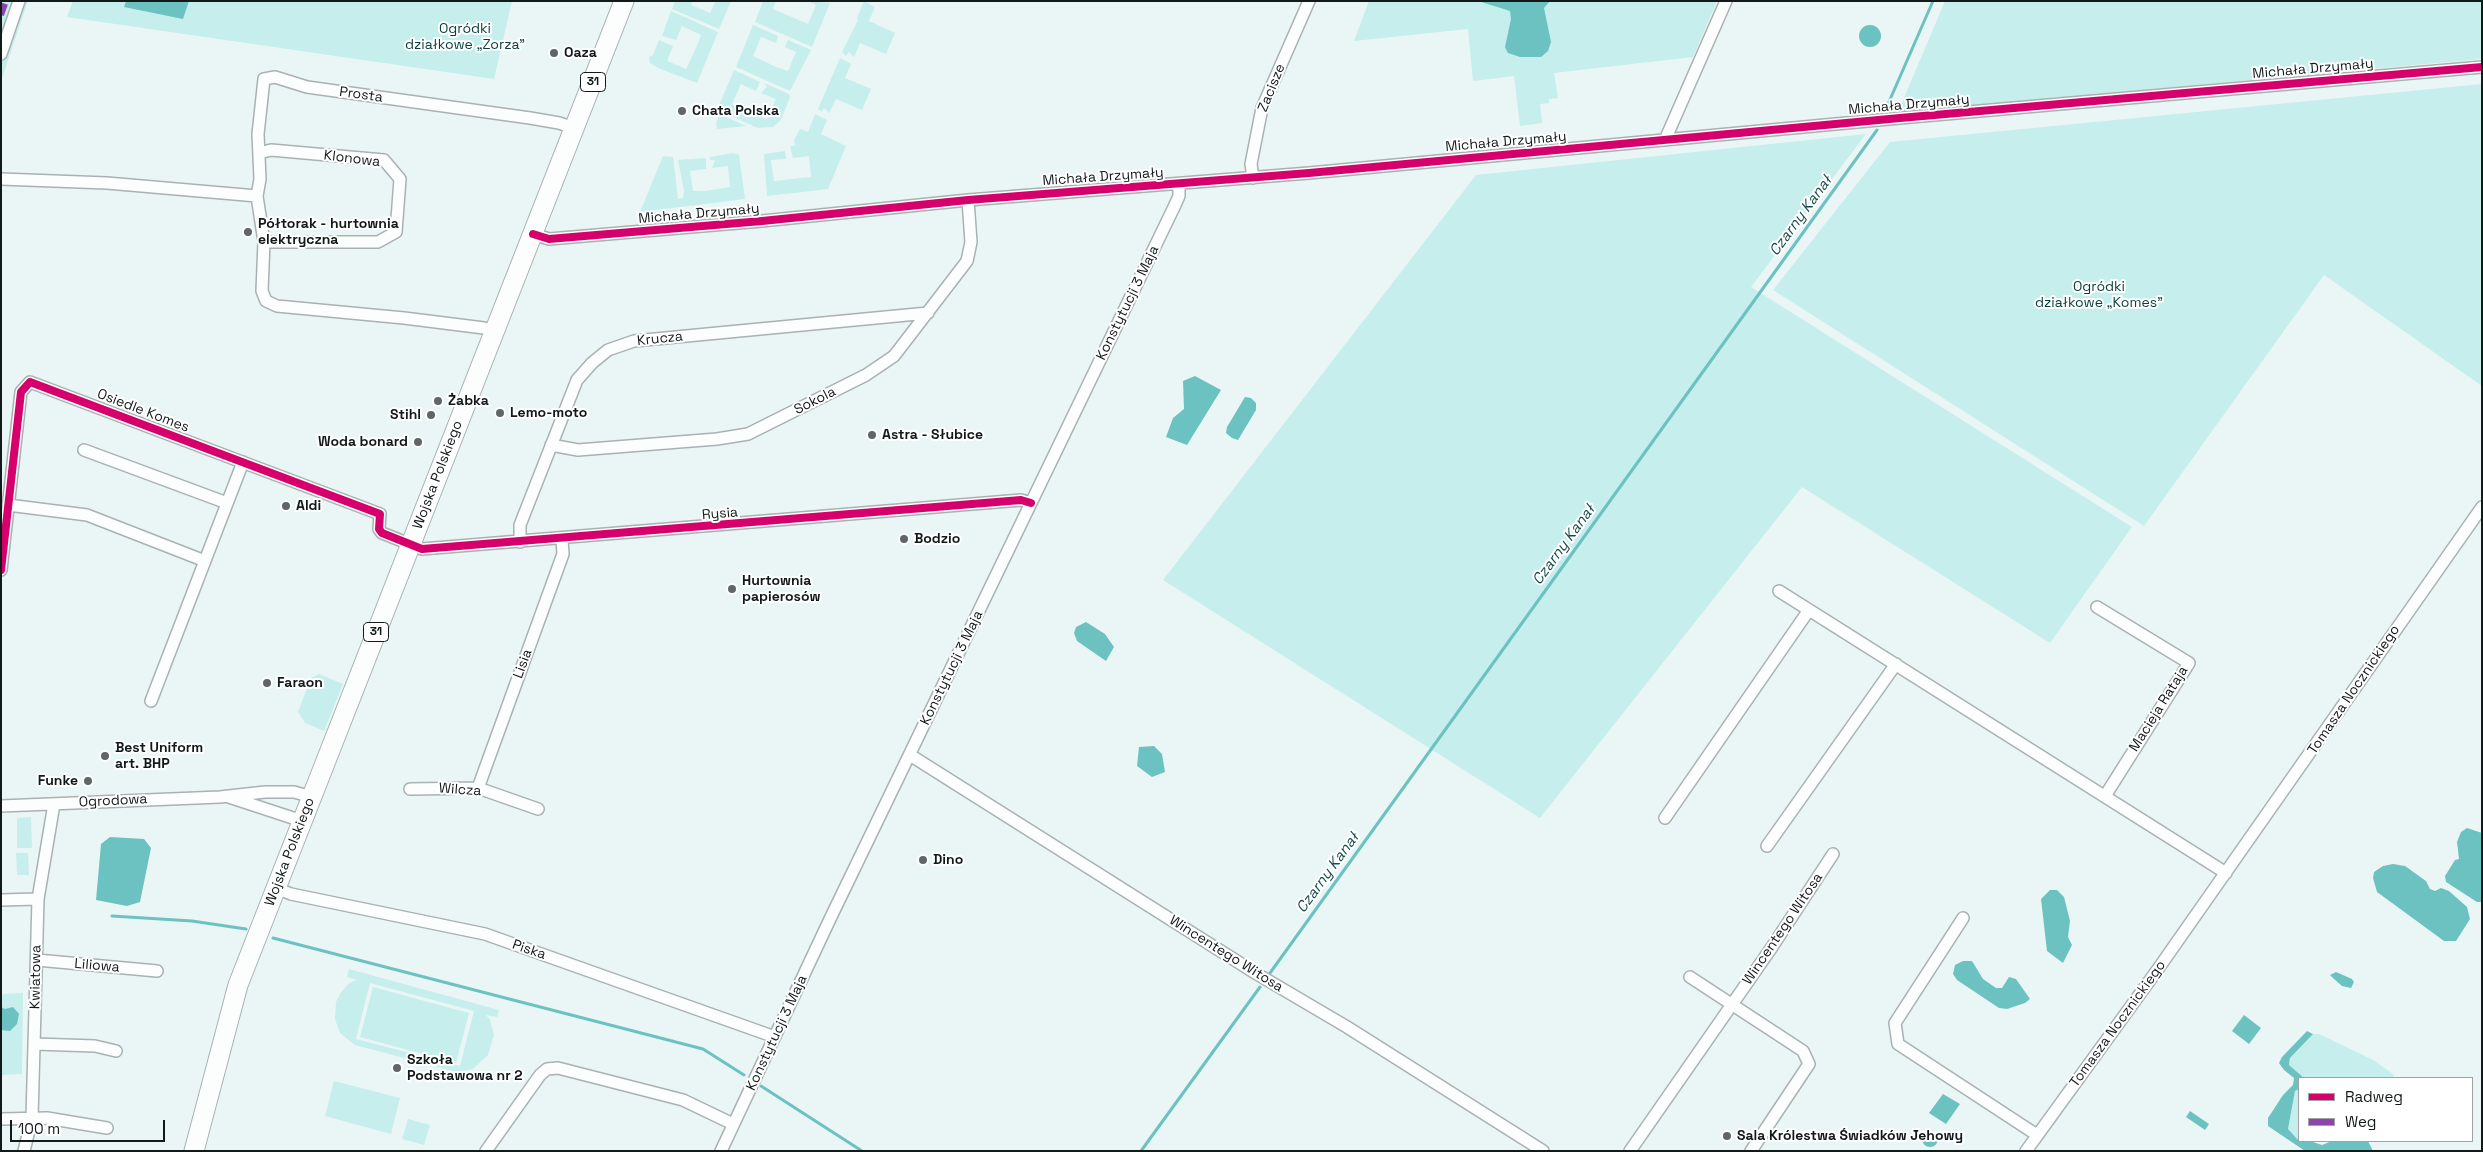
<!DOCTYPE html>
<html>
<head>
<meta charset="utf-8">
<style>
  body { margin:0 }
  #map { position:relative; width:2483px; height:1152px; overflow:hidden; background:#eaf6f5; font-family:"Space Grotesk",sans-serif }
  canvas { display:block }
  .frame { position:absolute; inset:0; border:2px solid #121919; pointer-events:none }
  .legend { position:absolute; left:2298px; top:1077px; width:175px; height:65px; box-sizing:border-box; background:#fff; border:1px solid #a0a3a3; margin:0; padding:6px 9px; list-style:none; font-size:15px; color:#121919 }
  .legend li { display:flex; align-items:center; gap:10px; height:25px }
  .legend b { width:25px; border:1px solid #a0a3a3 }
  .scale { position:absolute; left:10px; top:1120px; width:155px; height:22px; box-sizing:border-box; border:2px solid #121919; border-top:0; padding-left:6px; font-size:15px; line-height:18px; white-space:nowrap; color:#121919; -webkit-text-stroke:4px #fff; paint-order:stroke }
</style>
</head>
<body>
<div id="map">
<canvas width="2483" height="1152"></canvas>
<div class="frame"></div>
<ul class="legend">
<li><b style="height:6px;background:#d6006c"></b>Radweg</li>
<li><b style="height:6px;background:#8e44ad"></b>Weg</li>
</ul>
<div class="scale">100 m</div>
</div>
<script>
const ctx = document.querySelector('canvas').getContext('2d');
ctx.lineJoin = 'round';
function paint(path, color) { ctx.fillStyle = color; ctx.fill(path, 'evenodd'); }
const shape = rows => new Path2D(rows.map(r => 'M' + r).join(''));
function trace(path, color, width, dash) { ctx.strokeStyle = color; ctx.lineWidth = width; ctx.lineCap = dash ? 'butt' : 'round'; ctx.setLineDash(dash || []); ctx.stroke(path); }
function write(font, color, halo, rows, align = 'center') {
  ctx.font = font + ' "Space Grotesk",sans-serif'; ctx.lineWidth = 4; ctx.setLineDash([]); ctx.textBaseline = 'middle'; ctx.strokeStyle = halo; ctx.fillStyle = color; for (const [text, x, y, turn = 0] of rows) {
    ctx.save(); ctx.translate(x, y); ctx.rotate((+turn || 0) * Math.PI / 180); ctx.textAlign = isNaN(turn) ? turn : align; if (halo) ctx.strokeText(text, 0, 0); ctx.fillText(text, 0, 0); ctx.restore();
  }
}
paint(shape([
  [1,1,28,1,1,81],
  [73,1,126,1,124,6,183,18,189,1,512,1,494,79,67,17],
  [675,1,692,1,691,5,710,13,715,2,731,1,719,29,672,9],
  [763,1,776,1,773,9,808,24,816,5,808,1,830,3,812,47,755,22],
  [864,1,875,7,869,21,895,33,886,54,860,43,854,57,849,52,846,56,842,52,858,20,857,18],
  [1369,1,1717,1,1693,57,1554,73,1558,98,1549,99,1549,103,1540,104,1542,123,1520,126,1514,76,1473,81,1468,29,1354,41],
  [1945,1,2482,1,2482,59,1898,112],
  [671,11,718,32,697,83,658,68,650,63,649,57,653,55,659,40,673,46,667,61,686,69,697,46,701,35,682,26,676,40,662,36],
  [753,25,778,36,776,43,761,37,753,56,776,67,788,71,796,52,785,47,788,40,811,50,790,91,736,67],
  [840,58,851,64,845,78,871,89,862,110,836,99,829,113,824,108,822,112,818,109],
  [734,70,760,82,756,91,741,84,732,104,743,110,767,119,776,99,761,93,767,87,764,83,789,94,790,97,781,120,773,127,758,128,717,110],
  [2482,84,2482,386,2324,275,2144,526,1773,290,1890,142],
  [720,114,746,126,717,129,716,123],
  [815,114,827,120,821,134,846,146,828,189,767,196,764,154,785,151,786,159,771,160,774,181,811,177,809,156,793,158,790,146,795,146,794,140,800,129,808,132],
  [1866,134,1751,287,2132,527,2050,643,1802,487,1540,818,1163,580,1476,175],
  [733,153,739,155,745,199,640,212,663,156,673,157,678,199,683,198,684,191,678,160,706,158,706,169,690,171,693,191,705,191,730,187,728,166,712,168,715,160,710,160,710,157],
  [319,674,343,684,324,731,305,723,298,712,311,678],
  [31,817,32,848,17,848,17,818],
  [16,853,28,853,29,875,17,875],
  [349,969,499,1010,497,1017,486,1015,490,1020,494,1035,488,1055,473,1069,457,1072,355,1045,340,1033,335,1019,336,1002,340,994,349,983,357,980,347,977],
  [370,983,474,1011,460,1066,356,1039],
  [373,987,469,1013,456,1063,360,1037],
  [23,993,22,1074,1,1075,1,994],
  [2313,1034,2319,1034,2373,1060,2393,1074,2394,1078,2304,1078,2289,1065,2290,1058],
  [334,1081,400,1098,391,1134,325,1116],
  [2299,1089,2299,1140,2298,1140,2288,1129,2295,1091],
  [408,1119,430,1125,424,1145,402,1139]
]), '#c6eeed');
paint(shape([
  [126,1,189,1,183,19,124,7],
  [1478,1,1550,1,1544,8,1551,42,1548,51,1541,57,1520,57,1508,53,1505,47,1511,19,1510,11],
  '1859 36a11 11 0 1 1 22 0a11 11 0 1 1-22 0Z',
  [1195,376,1221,390,1187,445,1166,437,1173,418,1184,409,1183,381],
  [1245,397,1251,398,1256,403,1256,410,1238,440,1232,438,1226,433,1227,427],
  [1086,622,1105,634,1114,647,1106,661,1077,641,1074,633,1076,627],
  [1154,746,1162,754,1165,772,1152,777,1137,766,1139,747],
  [2467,828,2482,833,2482,902,2477,902,2446,882,2445,876,2455,860,2459,859,2457,842,2461,832],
  [110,837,144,839,151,848,140,902,127,906,96,900,101,844],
  [2393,864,2405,866,2426,881,2430,889,2435,891,2441,888,2449,891,2467,907,2470,919,2456,941,2444,941,2377,892,2373,878,2374,872,2383,866],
  [2050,890,2057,890,2064,897,2070,921,2068,937,2072,945,2063,963,2047,951,2041,899],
  [1963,961,1972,961,1983,979,1996,988,2002,988,2009,977,2016,979,2030,999,2025,1003,2007,1009,1999,1008,1957,980,1953,974,1955,965],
  [2336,972,2352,979,2354,982,2351,988,2342,986,2334,979,2330,975],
  [1,1007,5,1009,13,1007,19,1014,17,1024,10,1031,1,1030],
  [2244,1015,2261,1028,2249,1044,2232,1031],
  [2307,1031,2313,1034,2290,1058,2289,1065,2304,1078,2299,1078,2299,1089,2295,1091,2288,1129,2299,1141,2310,1141,2322,1145,2332,1141,2368,1141,2373,1151,2305,1151,2268,1126,2268,1118,2283,1095,2293,1085,2294,1078,2284,1070,2279,1063,2282,1057],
  [1943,1094,1960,1104,1946,1124,1929,1113],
  [2190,1111,2209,1124,2205,1130,2186,1117],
  '1922 1139a8 8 0 1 1 16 0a8 8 0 1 1-16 0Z'
]), '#6cc2c1');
trace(shape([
  [1885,111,1933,1],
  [112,916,192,921,246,929],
  [273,938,703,1049,744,1075],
  [1270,973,1877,130],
  [761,1086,862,1151],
  [1141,1151,1260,987]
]), '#6cc2c1', 3);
const street = shape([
  [1,54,19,1],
  [1665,140,1726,1],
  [259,153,271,150,384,160,400,179,396,232,378,242,264,242],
  [1253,178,1251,164,1262,108,1309,1],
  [1,179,107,183,257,196],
  [533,234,549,239,762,221,968,200,1309,173,1900,118,2482,67],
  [494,332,484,328,404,318,277,306,266,301,262,291,264,242,257,196,260,179,258,134,264,79,275,77,307,87,530,118,559,123,574,128],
  [551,445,578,450,717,439,748,434,866,375,894,356,967,261,971,242,968,200],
  [84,450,227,503],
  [8,505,87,515,205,561],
  [520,542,520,525,577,380,592,363,608,350,634,341,928,313],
  [1,570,21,392,30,382,380,514,379,529,382,533,422,549,1021,500,1031,503],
  [1779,591,2226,873],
  [2097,607,2189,663,2105,796],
  [151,701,243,462],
  [910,755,1257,974,1347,1027,1543,1151],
  [478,788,563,554,562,539],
  [410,789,478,788,538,809],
  [229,797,302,821],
  [1,806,220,797,265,792,294,792,312,797],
  [1665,818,1809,610],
  [1767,846,1896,664],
  [276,888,291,894,485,934,775,1037],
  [1,900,38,899],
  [1963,918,1895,1023,1898,1044,2037,1135],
  [37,960,157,971],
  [1690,977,1803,1051,1809,1064,1751,1151],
  [35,1044,95,1046,116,1051],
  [1,1119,47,1118,107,1128],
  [24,1151,32,1118,38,899,54,804],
  [486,1151,540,1075,547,1069,558,1068,683,1100,733,1124],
  [721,1151,830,919,1175,205,1179,196,1179,184],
  [1630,1151,1772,947,1833,854],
  [2026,1151,2158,969,2482,507]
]);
const primary = shape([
  [194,1151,238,985,624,1]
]);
trace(street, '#a9b1b1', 14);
trace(primary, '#a9b1b1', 21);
trace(street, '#fcfefe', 11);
trace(primary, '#fcfefe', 19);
trace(shape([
  [1,15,6,1]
]), '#8e44ad', 6, [12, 6]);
trace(shape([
  [533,234,549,239,762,221,968,200,1309,173,1900,118,2482,67],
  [1,570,21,392,30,382,380,514,379,529,382,533,422,549,1021,500,1031,503]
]), '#d6006c', 8);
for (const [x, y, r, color] of [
  [554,53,5,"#5e6666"],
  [682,111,5,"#5e6666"],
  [248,232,5,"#5e6666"],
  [438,401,5,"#5e6666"],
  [500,413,5,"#5e6666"],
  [431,415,5,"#5e6666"],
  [872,435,5,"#5e6666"],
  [418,442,5,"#5e6666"],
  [286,506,5,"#5e6666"],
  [904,539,5,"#5e6666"],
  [732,589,5,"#5e6666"],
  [267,683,5,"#5e6666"],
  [105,756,5,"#5e6666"],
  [88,781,5,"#5e6666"],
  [923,860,5,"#5e6666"],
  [397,1068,5,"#5e6666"],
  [1727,1136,5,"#5e6666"]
]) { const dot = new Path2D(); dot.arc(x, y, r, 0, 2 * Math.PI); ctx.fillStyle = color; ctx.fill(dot); trace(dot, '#fff', 2); }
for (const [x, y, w] of [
  [593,82,25],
  [376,632,25]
]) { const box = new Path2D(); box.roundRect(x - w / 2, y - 9.5, w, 19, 4); ctx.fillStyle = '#fff'; ctx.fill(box); trace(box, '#121919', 1); }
write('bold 12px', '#121919', null, [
  ["31",593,82],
  ["31",376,632]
]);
write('14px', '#083e3e', '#fff', [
  ["Ogródki",465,29],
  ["działkowe „Zorza”",465,45],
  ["Ogródki",2099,287],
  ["działkowe „Komes”",2099,303]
]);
write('bold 14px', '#121919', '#fff', [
  ["Oaza",564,53],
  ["Chata Polska",692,111],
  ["Półtorak - hurtownia",258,224],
  ["elektryczna",258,240],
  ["Żabka",448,401],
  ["Lemo-moto",510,413],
  ["Stihl",421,415,"right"],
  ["Astra - Słubice",882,435],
  ["Woda bonard",408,442,"right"],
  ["Aldi",296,506],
  ["Bodzio",914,539],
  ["Hurtownia",742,581],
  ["papierosów",742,597],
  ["Faraon",277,683],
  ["Best Uniform",115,748],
  ["art. BHP",115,764],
  ["Funke",78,781,"right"],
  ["Dino",933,860],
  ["Szkoła",407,1060],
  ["Podstawowa nr 2",407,1076],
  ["Sala Królestwa Świadków Jehowy",1737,1136]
], 'left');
write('14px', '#121919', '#fff', [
  ["Michała Drzymały",2313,69,-5],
  ["Zacisze",1272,88,-68],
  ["Prosta",361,95,8],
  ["Michała Drzymały",1909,105,-5],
  ["Michała Drzymały",1506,142,-5],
  ["Klonowa",352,159,7],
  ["Michała Drzymały",1103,177,-4],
  ["Michała Drzymały",699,214,-5],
  ["Konstytucji 3 Maja",1128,303,-64],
  ["Krucza",660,339,-6],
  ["Sokola",815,401,-27],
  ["Osiedle Komes",143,411,21],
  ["Wojska Polskiego",438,475,-69],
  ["Rysia",720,514,-5],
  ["Lisia",523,664,-70],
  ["Konstytucji 3 Maja",952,668,-64],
  ["Tomasza Nocznickiego",2354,690,-56],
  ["Macieja Rataja",2159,709,-58],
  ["Wilcza",460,790,4],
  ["Ogrodowa",113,801,-3],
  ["Wojska Polskiego",290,852,-69],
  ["Wincentego Witosa",1783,929,-56],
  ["Piska",529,950,19],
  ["Wincentego Witosa",1226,954,32],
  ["Liliowa",97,966,5],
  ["Kwiatowa",36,977,-89],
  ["Tomasza Nocznickiego",2118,1024,-54],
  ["Konstytucji 3 Maja",777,1033,-65]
]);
write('italic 15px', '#194b4b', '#fff', [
  ["Czarny Kanał",1801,216,-54],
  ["Czarny Kanał",1564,545,-54],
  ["Czarny Kanał",1328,873,-54]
]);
</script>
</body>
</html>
